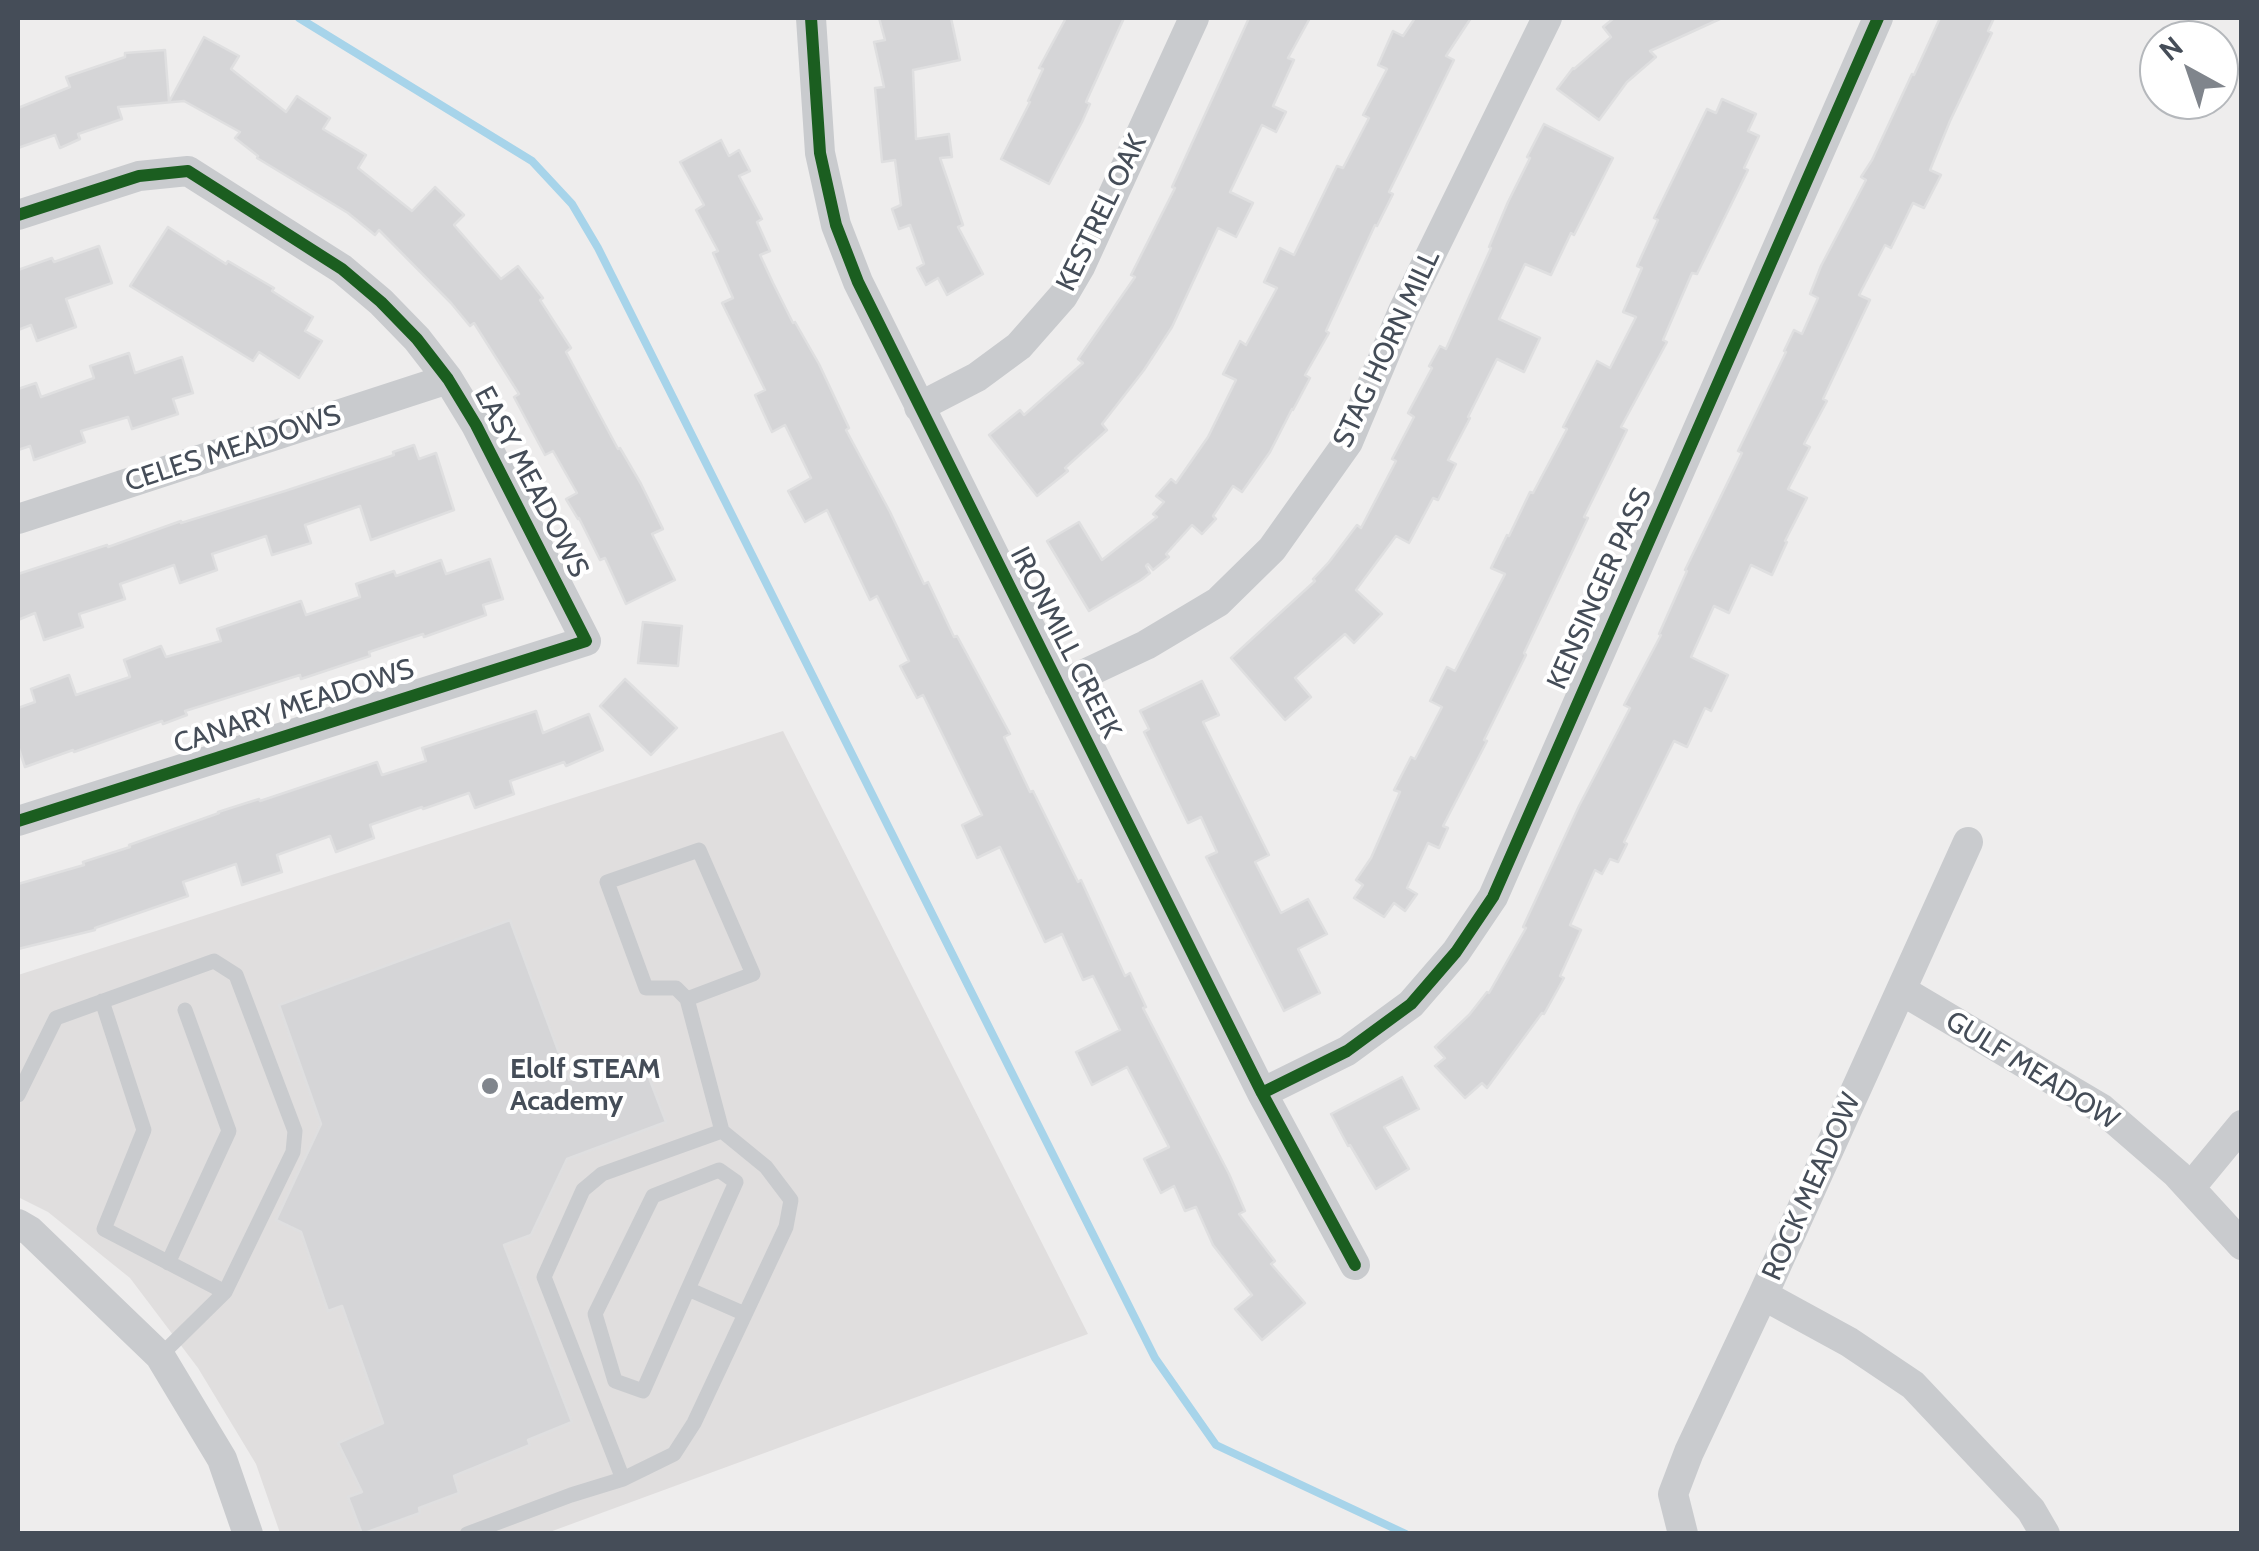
<!DOCTYPE html>
<html>
<head>
<meta charset="utf-8">
<style>
  body { margin:0 }
  #map { position:relative; width:2259px; height:1551px; overflow:hidden; background:#eeeded; font-family:Cabin,sans-serif }
  canvas { display:block }
  .frame { position:absolute; inset:0; border:20px solid #454d58; pointer-events:none }
  .north { position:absolute; left:2139px; top:20px; width:100px; height:100px; box-sizing:border-box; background:#fff; border:2px solid #b5b8bc; border-radius:50%; rotate:320deg; font-size:28px; font-weight:700; line-height:40px; text-align:center; color:#454d58 }
  .north::after { content:''; display:block; margin:auto; width:35px; height:45px; background:#80858c; clip-path:polygon(50% 0,100% 100%,50% 72%,0 100%) }
</style>
</head>
<body>
<div id="map">
<canvas width="2259" height="1551"></canvas>
<div class="frame"></div>
<div class="north">N</div>
</div>
<script>
const ctx = document.querySelector('canvas').getContext('2d');
ctx.lineJoin = 'round';
function paint(path, color) { ctx.fillStyle = color; ctx.fill(path, 'evenodd'); }
const shape = rows => new Path2D(rows.map(r => 'M' + r).join(''));
function trace(path, color, width, dash) { ctx.strokeStyle = color; ctx.lineWidth = width; ctx.lineCap = dash ? 'butt' : 'round'; ctx.setLineDash(dash || []); ctx.stroke(path); }
function write(font, color, halo, rows, align = 'center') {
  ctx.font = font + ' Cabin,sans-serif'; ctx.lineWidth = 8; ctx.setLineDash([]); ctx.textBaseline = 'middle'; ctx.strokeStyle = halo; ctx.fillStyle = color; for (const [text, x, y, turn = 0] of rows) {
    ctx.save(); ctx.translate(x, y); ctx.rotate((+turn || 0) * Math.PI / 180); ctx.textAlign = isNaN(turn) ? turn : align; if (halo) ctx.strokeText(text, 0, 0); ctx.fillText(text, 0, 0); ctx.restore();
  }
}
paint(shape([
  [783,731,1088,1334,547,1533,280,1533,256,1464,198,1368,130,1278,48,1212,18,1197,18,975]
]), '#e0dede');
trace(shape([
  [299,18,532,161,572,204,598,248,1155,1358,1216,1445,1406,1534]
]), '#a7d4ea', 8);
const building = shape([
  [879,18,951,18,960,60,913,70,916,139,949,134,952,157,940,158,963,225,958,227,983,274,947,295,938,278,926,285,917,268,924,264,910,225,899,229,892,209,901,205,895,160,882,162,875,88,884,87,874,42,885,40,879,18],
  [1066,18,1124,18,1086,102,1090,104,1082,122,1049,184,1001,159,1030,102,1028,101,1043,69,1039,68,1066,18],
  [1249,18,1310,18,1288,58,1294,60,1273,106,1286,112,1276,132,1262,125,1230,192,1253,203,1236,237,1218,228,1172,327,1144,370,1102,424,1107,430,1065,468,1068,471,1037,496,989,435,1020,410,1024,415,1083,363,1078,359,1135,277,1131,275,1175,188,1172,187,1249,18],
  [1415,18,1471,18,1446,56,1454,60,1389,192,1393,194,1377,226,1375,225,1326,331,1329,333,1305,375,1310,378,1293,410,1292,409,1270,452,1242,492,1233,486,1213,516,1216,519,1202,534,1192,525,1166,554,1169,557,1153,570,1148,564,1146,566,1150,573,1141,580,1089,611,1047,541,1079,522,1102,560,1157,517,1153,514,1164,502,1156,496,1171,479,1176,483,1208,437,1236,380,1223,374,1240,341,1246,345,1277,288,1264,282,1280,248,1294,255,1337,166,1343,168,1369,118,1363,115,1387,69,1378,65,1393,31,1403,36,1415,18],
  [1614,18,1722,18,1650,51,1656,57,1627,82,1599,120,1557,89,1573,68,1574,69,1611,37,1603,27,1614,18],
  [1940,18,1994,18,1988,31,1992,33,1950,121,1930,170,1941,175,1924,208,1913,203,1891,248,1885,245,1859,295,1870,300,1823,399,1827,401,1804,444,1810,447,1788,489,1807,498,1785,541,1787,542,1772,575,1751,565,1729,613,1714,606,1691,657,1728,675,1711,711,1705,708,1687,747,1674,741,1624,842,1627,844,1618,862,1610,859,1602,874,1595,870,1570,925,1581,930,1560,976,1564,978,1544,1014,1542,1013,1487,1088,1482,1083,1465,1098,1435,1066,1445,1058,1435,1047,1469,1015,1487,992,1489,993,1526,928,1523,927,1579,806,1630,708,1624,705,1661,635,1659,634,1687,571,1685,570,1742,453,1738,451,1786,352,1784,351,1794,330,1802,334,1818,298,1810,294,1821,266,1866,180,1861,177,1872,160,1912,74,1914,75,1940,18],
  [204,37,239,56,231,69,286,112,297,96,330,118,323,129,366,155,358,168,412,211,435,187,464,215,454,225,501,279,518,266,543,298,540,300,571,348,566,352,618,449,620,448,641,484,663,529,652,534,675,580,626,604,605,558,600,560,579,518,578,519,566,499,577,493,553,451,545,455,514,397,519,394,474,323,470,326,451,303,379,230,375,235,348,213,257,158,258,156,235,138,240,132,184,101,118,107,122,119,78,134,80,139,60,148,55,135,18,148,18,108,70,87,66,77,125,57,125,53,165,50,169,102,204,37],
  [1722,99,1756,114,1748,131,1759,136,1744,168,1748,170,1697,274,1692,273,1663,340,1667,342,1621,427,1627,430,1584,517,1588,518,1524,653,1526,655,1484,740,1487,741,1443,826,1448,828,1439,848,1428,843,1407,888,1417,894,1405,911,1394,903,1384,917,1354,898,1363,885,1356,880,1371,858,1400,792,1394,790,1411,757,1415,759,1442,707,1430,701,1447,667,1455,671,1505,574,1491,568,1507,535,1509,536,1530,492,1533,493,1567,429,1563,427,1597,361,1610,368,1636,317,1623,312,1642,268,1637,266,1658,220,1654,218,1707,109,1716,113,1722,99],
  [1544,124,1613,158,1574,235,1571,233,1551,275,1525,264,1499,319,1540,338,1524,372,1497,359,1468,417,1470,418,1448,460,1456,464,1438,500,1433,498,1409,543,1396,536,1356,590,1382,614,1354,643,1345,634,1295,678,1311,697,1285,720,1231,658,1315,581,1313,579,1329,562,1357,525,1361,528,1396,461,1392,459,1414,417,1408,413,1432,368,1429,366,1440,346,1446,349,1491,248,1489,247,1508,202,1530,158,1527,157,1544,124],
  [721,140,729,156,739,150,750,171,739,176,762,219,757,222,770,251,760,255,773,283,793,323,795,322,819,364,849,428,846,430,890,512,924,584,928,582,954,637,957,636,1010,734,1004,737,1030,792,1033,791,1078,882,1081,880,1125,976,1130,973,1146,1007,1143,1008,1229,1174,1245,1211,1239,1214,1275,1261,1271,1264,1305,1303,1262,1340,1235,1309,1252,1295,1213,1245,1196,1207,1185,1211,1174,1186,1161,1193,1144,1159,1169,1147,1127,1067,1092,1085,1076,1052,1120,1030,1093,976,1083,980,1062,934,1045,942,1000,847,977,858,962,825,982,815,923,695,917,698,900,666,909,661,877,596,870,600,827,510,805,522,788,491,811,478,785,425,772,432,755,395,765,390,722,303,733,298,713,253,718,251,696,210,704,205,680,162,721,140],
  [168,227,226,264,228,261,274,288,272,291,313,317,305,331,322,341,299,378,259,352,253,361,130,286,168,227],
  [99,246,112,283,66,299,76,327,37,341,31,325,18,330,18,270,52,258,54,262,99,246],
  [129,353,135,373,182,357,193,393,173,399,178,414,132,429,128,417,81,431,85,442,34,460,30,446,18,450,18,389,36,383,41,397,94,378,90,366,129,353],
  [414,445,419,459,436,453,454,510,371,540,360,506,305,525,311,543,272,555,266,536,212,554,217,570,180,583,174,565,120,584,125,599,79,614,83,627,44,640,35,613,18,620,18,574,107,545,108,547,181,521,181,523,285,491,394,455,393,452,414,445],
  [490,559,503,599,483,605,486,615,424,637,423,634,369,652,370,656,301,679,300,675,185,711,187,715,163,724,162,721,74,752,73,750,25,767,18,746,18,708,35,702,31,689,69,675,76,695,130,677,124,660,161,646,166,657,221,641,217,629,301,601,306,615,360,597,356,584,394,571,396,576,441,560,446,574,490,559],
  [643,622,682,626,678,666,638,663,643,622],
  [625,679,677,728,651,755,600,706,625,679],
  [1202,681,1219,715,1203,722,1269,855,1255,862,1281,913,1308,899,1327,934,1298,949,1320,993,1284,1011,1206,857,1217,852,1201,817,1188,823,1144,732,1149,729,1140,711,1202,681],
  [536,711,543,733,589,714,603,750,566,766,564,762,510,781,514,794,475,808,469,793,423,809,422,807,370,825,374,838,336,852,330,836,277,855,282,872,242,885,236,864,183,882,188,896,95,928,95,930,18,949,18,884,84,865,83,862,130,847,129,845,219,813,218,812,259,799,260,801,377,762,382,775,426,761,422,748,536,711],
  [510,920,569,1080,640,1054,666,1122,567,1159,531,1235,504,1245,572,1422,528,1440,530,1445,454,1476,459,1493,419,1508,420,1513,362,1534,348,1497,362,1492,338,1443,383,1423,342,1306,328,1311,301,1232,276,1220,321,1124,279,1005,510,920],
  [1402,1077,1419,1109,1384,1127,1409,1169,1376,1189,1350,1145,1348,1146,1331,1114,1402,1077]
]);
paint(building, '#d5d5d7');
trace(building, '#dfdfe0', 2.5);
trace(shape([
  [687,999,676,988,646,988,607,882,699,850,753,974,687,999,722,1131],
  [102,1001,144,1130,104,1229,225,1292],
  [18,1095,56,1018,214,961,236,975,295,1131,293,1152,225,1292,160,1356],
  [168,1263,229,1131,185,1010],
  [688,1289,736,1182,719,1170,653,1196,595,1314,615,1381,643,1391,688,1289,745,1314],
  [467,1534,571,1495,623,1479,674,1454,694,1423,786,1227,791,1200,766,1167,722,1131,602,1174,583,1190,544,1277,623,1479]
]), '#c9cbce', 15);
trace(shape([
  [811,18,820,153,836,225,858,282,1262,1093,1355,1265],
  [18,215,139,176,188,171,342,269,381,302,417,339,448,379,476,425,586,641,18,821],
  [919,407,977,377,1019,346,1063,296,1080,267,1194,18],
  [18,519,448,379],
  [1059,686,1146,645,1218,602,1272,549,1348,442,1403,311,1547,18],
  [1901,990,2102,1109,2177,1174,2242,1245],
  [1262,1093,1347,1051,1411,1004,1456,952,1493,897,1878,18],
  [2190,1188,2242,1125],
  [18,1224,30,1231,160,1356,222,1459,248,1534],
  [1763,1295,1849,1342,1913,1385,2031,1510,2045,1534],
  [1683,1534,1673,1494,1689,1452,1763,1295,1968,842]
]), '#c9cbce', 30);
trace(shape([
  [811,18,820,153,836,225,858,282,1262,1093,1355,1265],
  [18,215,139,176,188,171,342,269,381,302,417,339,448,379,476,425,586,641,18,821],
  [1262,1093,1347,1051,1411,1004,1456,952,1493,897,1878,18]
]), '#1b5e20', 12);
for (const [x, y, r, color] of [
  [490,1086,10,"#80858c"]
]) { const dot = new Path2D(); dot.arc(x, y, r, 0, 2 * Math.PI); ctx.fillStyle = color; ctx.fill(dot); trace(dot, '#fff', 4); }
write('28px', '#454d58', '#fff', [
  ["KESTREL OAK",1102,213,-64],
  ["STAG HORN MILL",1387,349,-65],
  ["CELES MEADOWS",233,449,-18],
  ["EASY MEADOWS",531,482,62],
  ["KENSINGER PASS",1600,589,-66],
  ["IRONMILL CREEK",1065,643,63],
  ["CANARY MEADOWS",294,707,-18],
  ["GULF MEADOW",2032,1071,32],
  ["ROCK MEADOW",1812,1187,-66]
]);
write('bold 28px', '#454d58', '#fff', [
  ["Elolf STEAM",510,1070],
  ["Academy",510,1102]
], 'left');
</script>
</body>
</html>
